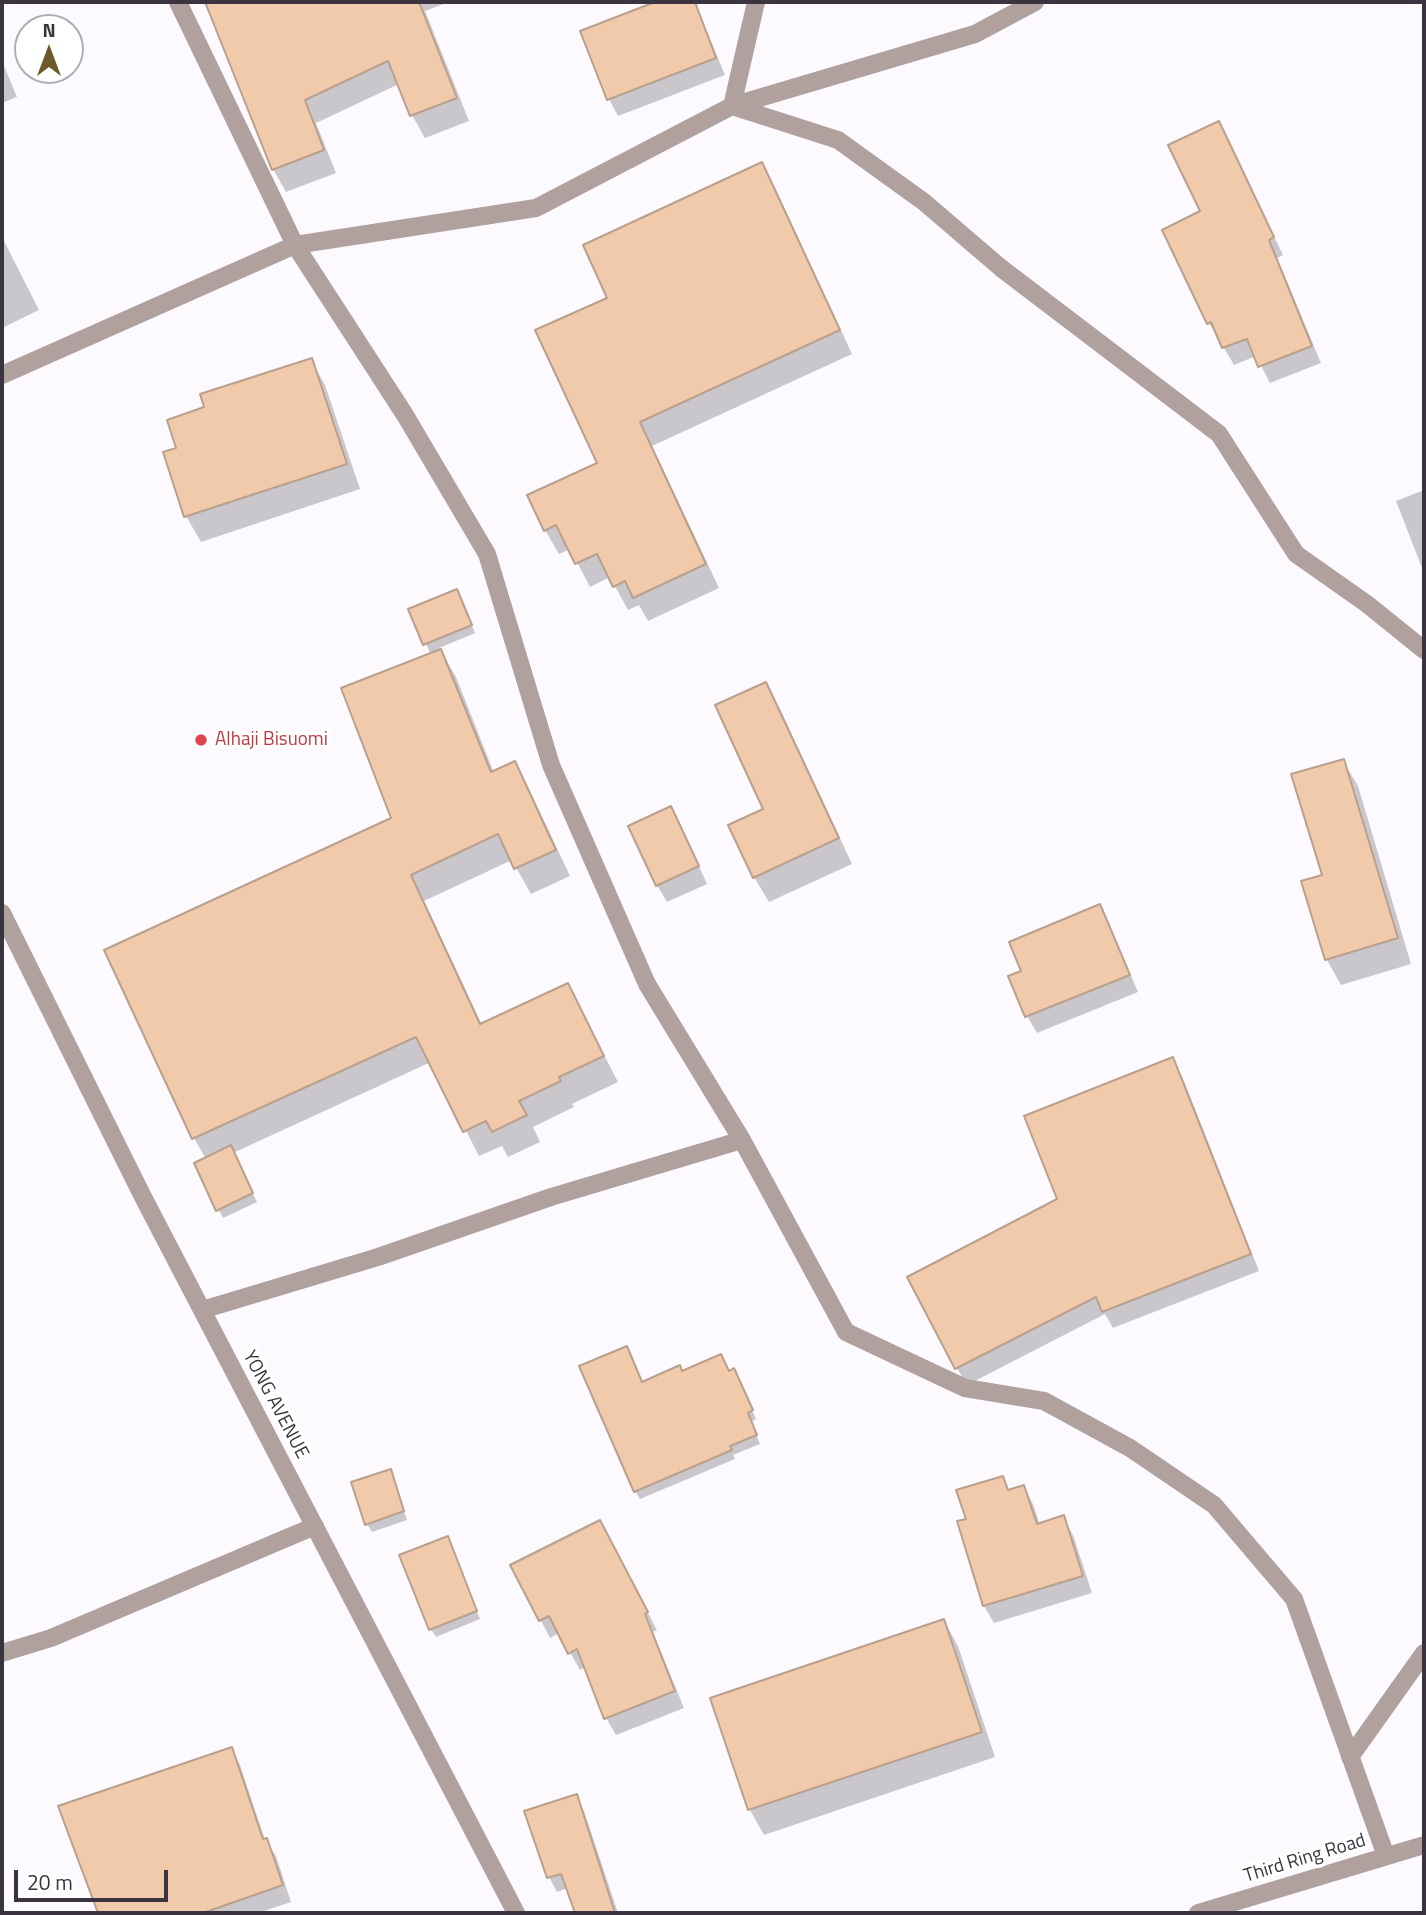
<!DOCTYPE html>
<html>
<head>
<meta charset="utf-8">
<style>
  body { margin:0 }
  #map { position:relative; width:1426px; height:1915px; overflow:hidden; background:#fcf9ff; font-family:"Titillium Web",sans-serif }
  canvas { display:block }
  .frame { position:absolute; inset:0; border:4px solid #39343f; pointer-events:none }
  .north { position:absolute; left:14px; top:14px; width:70px; height:70px; box-sizing:border-box; background:#fff; border:2px solid #b0aeb2; border-radius:50%; rotate:0deg; font-size:19px; font-weight:700; line-height:28px; text-align:center; color:#39343f }
  .north::after { content:''; display:block; margin:auto; width:24px; height:32px; background:#6b5927; clip-path:polygon(50% 0,100% 100%,50% 72%,0 100%) }
  .scale { position:absolute; left:14px; top:1870px; width:154px; height:32px; box-sizing:border-box; border:4px solid #39343f; border-top:0; padding-left:9px; font-size:21px; line-height:24px; white-space:nowrap; color:#39343f; -webkit-text-stroke:5px #fff; paint-order:stroke }
</style>
</head>
<body>
<div id="map">
<canvas width="1426" height="1915"></canvas>
<div class="frame"></div>
<div class="north">N</div>
<div class="scale">20 m</div>
</div>
<script>
const ctx = document.querySelector('canvas').getContext('2d');
ctx.lineJoin = 'round';
function paint(path, color) { ctx.fillStyle = color; ctx.fill(path, 'evenodd'); }
const shape = rows => new Path2D(rows.map(r => 'M' + r).join(''));
function trace(path, color, width, dash) { ctx.strokeStyle = color; ctx.lineWidth = width; ctx.lineCap = dash ? 'butt' : 'round'; ctx.setLineDash(dash || []); ctx.stroke(path); }
function write(font, color, halo, rows, align = 'center') {
  ctx.font = font + ' "Titillium Web",sans-serif'; ctx.lineWidth = 7; ctx.setLineDash([]); ctx.textBaseline = 'middle'; ctx.strokeStyle = halo; ctx.fillStyle = color; for (const [text, x, y, turn = 0] of rows) {
    ctx.save(); ctx.translate(x, y); ctx.rotate((+turn || 0) * Math.PI / 180); ctx.textAlign = isNaN(turn) ? turn : align; if (halo) ctx.strokeText(text, 0, 0); ctx.fillText(text, 0, 0); ctx.restore();
  }
}
paint(shape([
  [231,2,449,2,425,11,469,121,425,138,412,115,399,84,316,123,336,173,286,192,273,169,210,10],
  [659,2,695,2,725,75,618,116,609,99,582,32],
  [2,61,17,97,2,103],
  [1228,141,1283,255,1277,258,1321,363,1270,383,1256,356,1234,365,1209,323,1202,212],
  [761,164,775,188,852,354,652,446,719,588,648,621,639,605,628,610,610,577,590,587,570,549,559,554,545,530,599,464,609,298],
  [2,237,39,310,2,328],
  [311,360,325,385,360,489,201,542,186,516,165,453,178,449,206,408],
  [1424,490,1424,573,1396,501],
  [461,599,475,633,439,648,456,677,494,773,514,763,529,789,570,876,531,894,512,860,424,901,482,1025,568,985,618,1082,572,1104,574,1107,533,1127,540,1142,508,1157,502,1146,479,1156,431,1062,233,1153,257,1202,223,1218,196,1164,206,1159,194,1138,107,951,393,819,431,655,411,610],
  [765,684,780,709,852,864,769,902,754,877,765,809],
  [1343,761,1358,786,1411,964,1341,985,1327,960,1304,882,1324,876],
  [680,825,707,884,667,902,657,885],
  [1099,907,1109,924,1138,992,1037,1033,1027,1016,1011,977,1023,971],
  [1172,1059,1182,1076,1259,1271,1113,1328,1105,1314,967,1385,957,1368,1059,1200],
  [631,1356,643,1383,682,1372,729,1372,738,1378,756,1419,751,1422,760,1444,733,1455,735,1459,640,1499,635,1491],
  [390,1471,407,1520,372,1532,367,1524],
  [1002,1478,1010,1491,1023,1487,1033,1504,1040,1525,1063,1518,1073,1535,1092,1593,994,1623,984,1606,959,1523,968,1520],
  [609,1539,657,1630,653,1632,684,1708,616,1735,606,1718,586,1667,580,1670,559,1633,550,1638,513,1566],
  [452,1546,480,1619,436,1637,431,1629],
  [944,1621,958,1646,995,1757,764,1835,750,1810,712,1699],
  [231,1749,240,1765,265,1840,276,1856,291,1902,258,1913,100,1913,60,1807],
  [576,1796,584,1811,618,1913,576,1913,568,1888,557,1892,549,1877]
]), '#0003');
const building = shape([
  [205,2,419,2,457,98,410,116,388,61,305,100,324,150,272,170,205,2],
  [655,2,695,2,716,58,607,100,580,31,655,2],
  [1219,121,1274,237,1269,240,1312,346,1258,367,1247,339,1222,348,1211,322,1207,324,1162,230,1200,211,1168,145,1219,121],
  [762,162,840,330,640,422,706,564,633,598,625,581,613,587,597,554,575,564,556,525,544,531,527,495,597,463,535,330,607,298,583,245,762,162],
  [312,358,347,464,184,517,163,452,176,448,167,420,204,407,200,394,312,358],
  [457,589,472,625,423,645,408,609,457,589],
  [441,649,491,772,515,761,556,850,514,869,498,834,411,875,480,1024,568,983,604,1056,559,1077,561,1081,519,1101,527,1115,492,1132,486,1121,463,1132,416,1037,192,1139,104,950,391,818,341,688,441,649],
  [766,682,839,838,753,878,728,825,763,809,715,705,766,682],
  [1344,759,1398,938,1325,960,1301,881,1322,875,1291,774,1344,759],
  [671,806,699,866,656,886,628,826,671,806],
  [1100,904,1130,975,1025,1017,1008,976,1021,971,1009,942,1100,904],
  [1173,1057,1251,1254,1102,1312,1096,1297,955,1369,907,1277,1057,1199,1024,1116,1173,1057],
  [231,1145,253,1193,216,1211,194,1163,231,1145],
  [627,1346,642,1382,680,1365,682,1371,721,1354,729,1371,734,1368,753,1410,748,1413,757,1435,730,1446,732,1450,634,1492,579,1366,627,1346],
  [391,1469,404,1511,365,1525,351,1482,391,1469],
  [1003,1476,1008,1490,1024,1485,1037,1524,1064,1515,1083,1576,983,1606,957,1521,966,1519,956,1490,1003,1476],
  [600,1520,648,1612,645,1614,675,1691,604,1719,577,1649,568,1654,549,1616,539,1621,510,1565,600,1520],
  [448,1536,477,1611,429,1630,399,1555,448,1536],
  [944,1619,982,1732,748,1810,710,1698,944,1619],
  [232,1747,263,1839,267,1838,283,1885,203,1913,98,1913,58,1806,232,1747],
  [577,1794,615,1913,575,1913,561,1874,547,1878,524,1811,577,1794]
]);
paint(building, '#f1caab');
trace(building, '#b9a08d', 2);
trace(shape([
  [178,2,295,245,405,415,487,554,551,765,647,984,742,1140,846,1332,965,1388,1044,1401,1130,1448,1214,1505,1294,1599,1386,1856],
  [756,2,732,106,838,140,924,202,1001,268,1219,434,1296,554,1367,604,1424,650],
  [2,375,295,245,536,208,732,106,975,34,1035,2],
  [2,913,142,1195,516,1913],
  [202,1310,378,1257,551,1197,742,1140],
  [2,1653,51,1638,315,1526],
  [1350,1757,1424,1653],
  [1198,1913,1424,1845]
]), '#b0a19f', 18);
for (const [x, y, r, color] of [
  [201,740,7,"#e0444e"]
]) { const dot = new Path2D(); dot.arc(x, y, r, 0, 2 * Math.PI); ctx.fillStyle = color; ctx.fill(dot); trace(dot, '#fff', 2.5); }
write('19px', '#be3a42', '#fff', [
  ["Alhaji Bisuomi",215,740]
], 'left');
write('19px', '#39343f', '#fff', [
  ["YONG AVENUE",275,1405,62],
  ["Third Ring Road",1305,1859,-17]
]);
</script>
</body>
</html>
